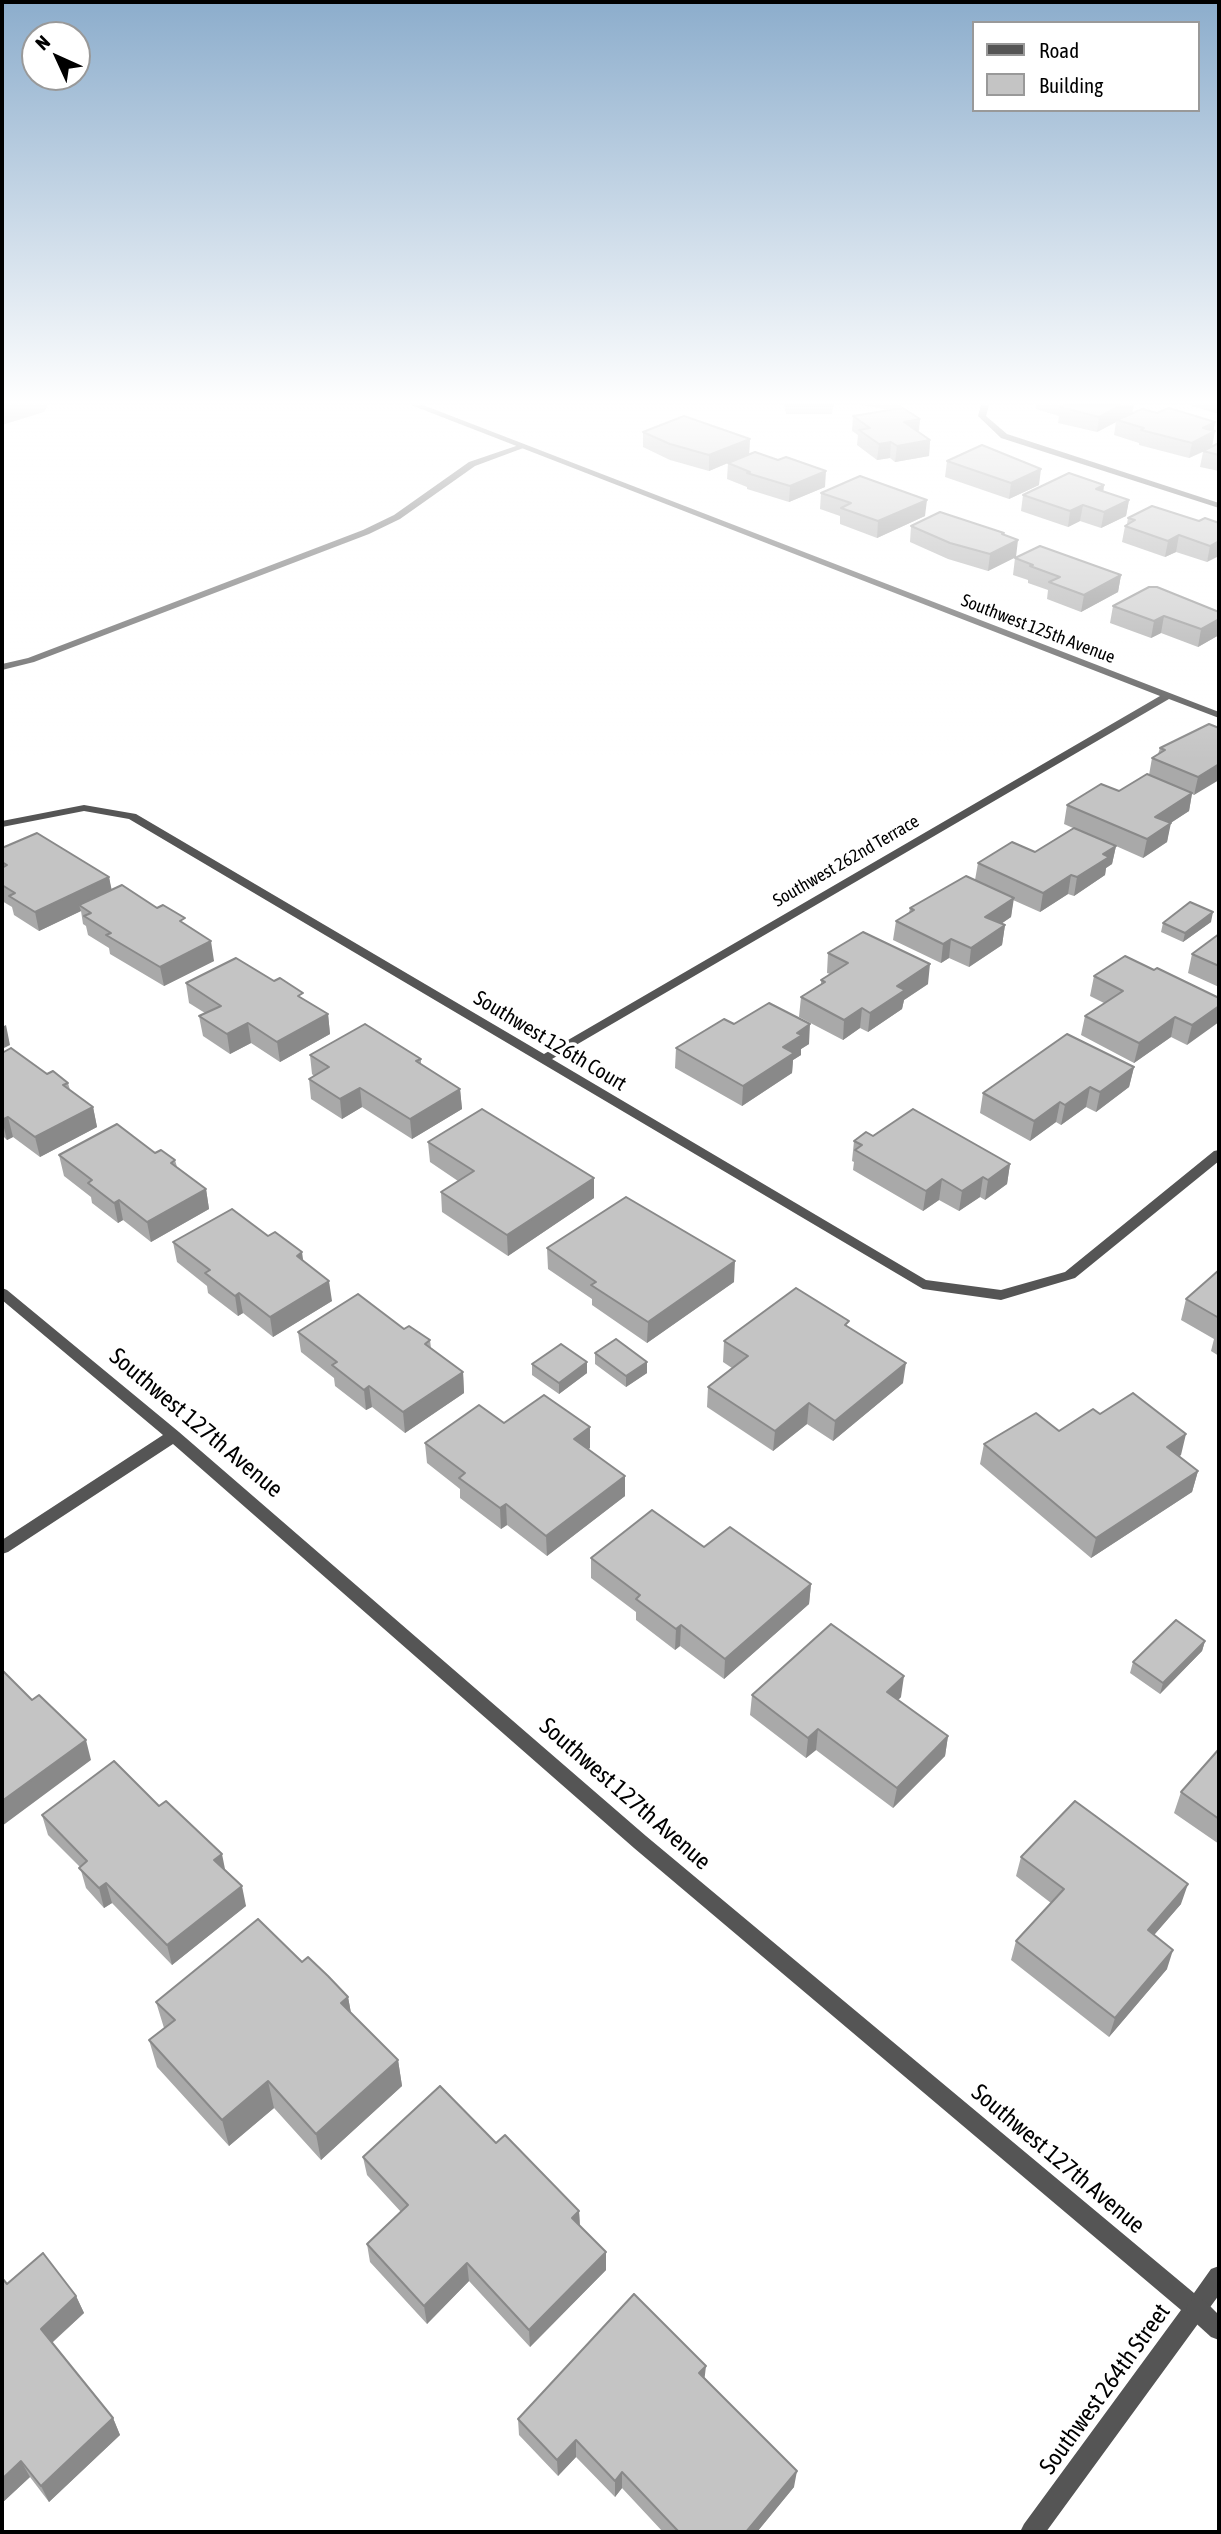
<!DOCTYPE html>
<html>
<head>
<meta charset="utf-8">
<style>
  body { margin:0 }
  #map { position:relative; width:1221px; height:2534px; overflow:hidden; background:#fff; font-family:"Asap Condensed",sans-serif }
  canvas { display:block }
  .frame { position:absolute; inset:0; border:4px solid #000; pointer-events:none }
  .legend { position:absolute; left:972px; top:21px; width:228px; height:91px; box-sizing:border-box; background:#fff; border:2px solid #999; margin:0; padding:9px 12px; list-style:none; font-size:21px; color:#000 }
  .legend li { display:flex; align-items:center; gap:14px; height:35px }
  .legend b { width:35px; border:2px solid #999 }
  .north { position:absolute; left:21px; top:21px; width:70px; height:70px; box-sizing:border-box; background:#fff; border:2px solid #999; border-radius:50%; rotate:315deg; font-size:19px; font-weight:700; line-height:28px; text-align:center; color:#000 }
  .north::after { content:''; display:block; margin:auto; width:24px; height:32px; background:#000; clip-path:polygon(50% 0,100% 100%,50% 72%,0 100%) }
</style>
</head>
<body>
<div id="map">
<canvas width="1221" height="2534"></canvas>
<div class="frame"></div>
<ul class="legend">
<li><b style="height:9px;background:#555"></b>Road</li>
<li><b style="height:19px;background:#c4c4c4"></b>Building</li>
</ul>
<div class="north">N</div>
</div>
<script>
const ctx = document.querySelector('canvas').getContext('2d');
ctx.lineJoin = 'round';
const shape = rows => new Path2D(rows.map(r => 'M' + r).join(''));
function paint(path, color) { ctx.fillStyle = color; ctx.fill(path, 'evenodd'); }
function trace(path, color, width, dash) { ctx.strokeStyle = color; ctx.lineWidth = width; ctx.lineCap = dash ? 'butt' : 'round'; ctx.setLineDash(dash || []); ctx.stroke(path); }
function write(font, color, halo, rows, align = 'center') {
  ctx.font = font + ' "Asap Condensed",sans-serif'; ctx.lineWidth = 7; ctx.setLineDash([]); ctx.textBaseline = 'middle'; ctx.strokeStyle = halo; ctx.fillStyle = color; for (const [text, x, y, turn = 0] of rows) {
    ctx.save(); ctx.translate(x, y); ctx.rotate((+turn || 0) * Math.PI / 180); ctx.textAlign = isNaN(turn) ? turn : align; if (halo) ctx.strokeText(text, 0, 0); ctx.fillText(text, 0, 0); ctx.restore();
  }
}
paint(shape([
  [2,405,48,405,44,412,2,425,2,405]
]), '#a3a3a3');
paint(shape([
  [519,445,526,447,475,466,400,519,369,534,34,662,2,670,2,664,28,658,363,530,394,515,469,462,519,445]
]), '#555');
paint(shape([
  [411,405,423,405,1219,712,1219,718,1169,699,552,1059,926,1280,1001,1290,1065,1272,1214,1151,1219,1150,1219,1161,1075,1278,1001,1300,923,1289,129,819,84,811,2,827,2,821,84,805,136,814,544,1054,1160,696,411,405],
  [981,405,989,405,986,416,1007,434,1219,503,1219,508,1001,438,978,416,981,405],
  [2,1288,7,1290,179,1432,646,1836,1194,2293,1211,2269,1219,2266,1219,2295,1046,2532,1020,2532,1024,2524,1181,2310,634,1848,173,1444,8,1552,2,1554,2,1540,163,1435,2,1300,2,1288]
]), '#555');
paint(shape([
  [1197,2298,1205,2301,1219,2315,1219,2340,1211,2337,1189,2317,1186,2309,1189,2301,1197,2298]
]), '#555');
paint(shape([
  [784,405,833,406,832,414,786,414],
  [861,405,902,405,900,408,920,419,919,432,930,440,929,456,895,462,890,458,877,460,857,445,858,435,852,431,853,416,891,410],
  [1036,405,1134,405,1132,413,1157,413,1215,422,1213,431,1212,446,1219,443,1219,471,1200,467,1203,452,1189,458,1139,445,1139,443,1114,435,1116,422,1097,432,1058,423,1059,416,1036,409],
  [1219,405,1219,414,1192,406,1192,405],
  [643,432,750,439,749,454,709,471,670,460,643,447],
  [947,461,1039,485,1009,499,945,477],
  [728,463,825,487,789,502,747,489,747,487,727,479],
  [1104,485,1103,491,1129,500,1126,516,1101,528,1080,521,1068,527,1021,511,1023,495],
  [821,493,925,516,877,538,840,524,840,516,820,509],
  [1128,518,1199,521,1219,523,1207,562,1176,552,1165,557,1122,542,1125,526,1127,524],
  [911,526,1004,535,1016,557,988,571,948,559,910,542],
  [1015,558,1121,575,1118,592,1081,612,1047,599,1048,590,1028,583,1028,580,1013,575],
  [1113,606,1219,612,1219,635,1198,647,1161,633,1151,638,1110,623],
  [1219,728,1194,795,1192,794,1189,811,1170,823,1167,842,1143,858,1116,846,1112,864,1106,868,1105,875,1074,896,1068,894,1040,912,1013,900,1011,917,1001,924,1005,925,1002,945,969,967,949,958,941,963,893,940,896,921,909,913,910,908,975,880,978,863,1035,852,1073,828,1064,824,1067,805,1119,791,1149,775,1152,758,1158,754,1160,748],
  [2,848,109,877,111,890,186,925,214,961,164,986,110,954,109,948,88,935,86,926,83,924,81,911,39,931,14,915,12,907,2,901],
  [1211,922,1183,942,1161,932,1163,923],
  [1219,934,1219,987,1188,973,1192,954],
  [828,953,928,984,904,1000,902,1009,868,1032,860,1028,843,1040,799,1017,801,997,821,984,821,980,830,974,827,973],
  [1154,970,1219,998,1187,1045,1171,1037,1134,1063,1081,1035,1085,1016,1104,1003,1090,996,1094,976],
  [274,981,328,1014,330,1034,280,1062,251,1043,230,1054,203,1036,199,1016,205,1013,189,1003,186,983],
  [734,1024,809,1044,801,1049,801,1055,793,1060,792,1073,742,1106,675,1068,676,1048],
  [2,1053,68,1083,70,1090,93,1107,97,1127,40,1157,13,1137,7,1140,2,1135],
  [310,1055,421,1059,421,1065,460,1089,462,1109,412,1139,362,1107,342,1119,311,1099,309,1079,314,1076,312,1074],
  [1134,1067,1129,1087,1096,1112,1086,1107,1061,1125,1056,1122,1030,1141,980,1113,983,1093],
  [873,1136,1010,1164,1007,1184,985,1200,980,1197,959,1211,939,1200,923,1211,853,1170,854,1162,852,1161,854,1141],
  [428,1142,594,1178,594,1198,508,1256,442,1212,441,1192,458,1181,430,1162],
  [155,1153,175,1160,177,1167,206,1189,209,1209,151,1242,123,1220,118,1223,92,1203,91,1197,64,1176,59,1155],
  [173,1242,304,1261,332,1301,273,1337,243,1313,238,1316,208,1293,207,1286,177,1262],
  [547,1248,734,1282,647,1343,592,1305,592,1299,548,1269],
  [1219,1270,1219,1356,1211,1351,1214,1339,1181,1320,1186,1299],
  [849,1327,903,1383,833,1441,807,1424,773,1451,707,1407,708,1387,732,1368,723,1362,724,1341],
  [404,1329,430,1340,431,1348,463,1372,464,1393,405,1433,372,1407,366,1410,335,1386,334,1378,301,1352,298,1332],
  [595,1353,647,1373,626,1387,595,1364],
  [532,1364,587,1373,559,1394,532,1375],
  [1100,1414,1181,1455,1179,1456,1198,1471,1192,1492,1091,1558,980,1464,984,1444,1059,1431],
  [504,1423,590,1427,590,1448,588,1449,625,1496,547,1556,507,1525,501,1529,460,1498,460,1489,427,1463,425,1443],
  [704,1547,811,1584,809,1604,724,1679,680,1646,675,1650,636,1620,636,1612,591,1578,591,1558],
  [1205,1641,1202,1651,1160,1694,1130,1673,1133,1662],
  [752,1695,901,1697,898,1700,948,1736,945,1756,893,1808,816,1750,806,1758,750,1715],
  [1219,1749,1219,1844,1174,1813,1181,1792],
  [42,1815,225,1870,246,1906,172,1965,112,1903,104,1908,86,1888,80,1867,48,1835],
  [1021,1857,1181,1904,1154,1935,1167,1969,1109,2037,1011,1960,1016,1941,1051,1903,1016,1876],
  [348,1997,351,2013,398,2060,402,2086,321,2160,274,2108,229,2146,157,2067,149,2040,164,2028,156,2002],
  [496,2143,579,2211,580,2226,606,2270,530,2347,469,2281,427,2324,370,2262,367,2244,401,2212,367,2175,363,2157],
  [2,2278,7,2284,76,2296,84,2313,52,2343,113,2418,120,2435,49,2502,30,2477,2,2503],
  [705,2378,794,2487,757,2532,663,2532,622,2488,615,2497,576,2457,558,2476,519,2435,518,2419]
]), '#a9a9a9');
paint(shape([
  [1120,405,1134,405,1132,413,1117,420,1116,422,1097,432,1099,417],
  [920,419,918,434,904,422],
  [1215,422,1213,433,1215,431,1212,447,1189,458,1192,443,1203,428],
  [750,439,749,454,709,471,709,455],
  [930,440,929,456,895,462,897,446],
  [891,442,890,458,877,460,879,444],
  [1041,469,1039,485,1009,499,1011,483],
  [826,471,825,487,789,502,790,486],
  [1104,485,1102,501,1096,489],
  [927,500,925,516,877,538,878,521],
  [1129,500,1126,516,1101,528,1104,512],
  [1083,505,1080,521,1068,527,1070,511],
  [1004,533,1002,548,1018,540,1016,557,988,571,990,554,1002,534],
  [1179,535,1176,552,1165,557,1168,541],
  [1219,541,1219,556,1207,562,1210,546],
  [1121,575,1118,592,1081,612,1084,595],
  [1164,616,1161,633,1151,638,1154,621],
  [1219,619,1219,635,1198,647,1201,629],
  [1219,764,1219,780,1194,795,1198,777],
  [1192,793,1189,811,1151,836,1155,817],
  [1171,823,1167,842,1143,858,1147,839],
  [1116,846,1112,864,1106,868,1105,875,1074,896,1077,877,1103,854],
  [1071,875,1068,894,1040,912,1043,893],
  [109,877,113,896,79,905,81,911,39,931,35,912],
  [1014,898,1011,917,983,936,985,917],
  [1213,912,1211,922,1183,942,1185,933],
  [1005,925,1002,945,969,967,971,948],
  [951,939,949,958,941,963,943,944],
  [211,941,214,961,164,986,160,967],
  [930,964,928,984,904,1000,902,1009,868,1032,870,1013,897,986],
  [1219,1006,1219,1022,1187,1045,1192,1025],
  [862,1008,860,1028,843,1040,844,1020],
  [328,1014,330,1034,280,1062,277,1042],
  [1175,1017,1171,1037,1134,1063,1139,1043],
  [248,1023,251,1043,230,1054,227,1034],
  [810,1024,809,1044,801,1049,801,1055,793,1060,792,1073,742,1106,743,1086,797,1033],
  [6,1025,10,1045,2,1049,2,1027],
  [1134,1067,1129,1087,1096,1112,1100,1092],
  [1090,1087,1086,1107,1061,1125,1065,1105],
  [360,1088,362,1107,342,1119,340,1099],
  [460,1089,462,1109,412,1139,410,1119],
  [1060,1102,1056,1122,1030,1141,1034,1121],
  [93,1107,97,1127,40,1157,35,1137],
  [8,1117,13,1137,7,1140,2,1120],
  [1010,1164,1007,1184,985,1200,988,1180],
  [983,1177,980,1197,959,1211,962,1191],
  [594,1178,594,1198,508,1256,507,1235],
  [942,1179,939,1200,923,1211,926,1191],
  [206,1189,209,1209,151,1242,147,1222],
  [119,1200,123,1220,118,1223,114,1203],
  [302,1252,305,1273,297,1256],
  [735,1261,734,1282,647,1343,648,1322],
  [329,1281,332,1301,273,1337,270,1317],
  [239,1293,243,1313,238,1316,235,1296],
  [587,1362,587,1373,559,1394,559,1383],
  [647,1362,647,1373,626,1387,626,1376],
  [906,1363,903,1383,833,1441,835,1421],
  [463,1372,464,1393,405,1433,403,1412],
  [369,1386,372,1407,366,1410,364,1390],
  [809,1403,807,1424,773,1451,775,1431],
  [590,1427,590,1448,574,1460,574,1439],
  [1186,1434,1181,1455,1162,1467,1167,1447],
  [1198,1471,1192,1492,1091,1558,1096,1538],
  [625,1476,625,1496,547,1556,546,1536],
  [506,1504,507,1525,501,1529,500,1508],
  [811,1584,809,1604,724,1679,725,1659],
  [681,1625,680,1646,675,1650,676,1629],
  [1205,1641,1202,1651,1160,1694,1163,1683],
  [904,1676,901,1697,884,1713,887,1692],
  [818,1729,816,1750,806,1758,808,1738],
  [948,1736,945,1756,893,1808,897,1788],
  [86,1740,91,1760,2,1826,2,1801],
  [222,1854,226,1874,214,1860],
  [106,1883,112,1903,104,1908,99,1888],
  [1188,1884,1181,1904,1141,1950,1148,1930],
  [242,1886,246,1906,172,1965,167,1945],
  [1173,1950,1167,1969,1109,2037,1115,2018],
  [348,1997,353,2024,341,2003],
  [398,2060,402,2086,321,2160,316,2134],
  [268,2081,274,2108,229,2146,222,2120],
  [579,2211,580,2229,572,2218],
  [606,2252,606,2270,530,2347,529,2330],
  [467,2263,469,2281,427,2324,424,2306],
  [76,2296,84,2313,48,2346,41,2329],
  [706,2366,704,2383,699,2373],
  [113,2418,120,2435,49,2502,41,2486],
  [576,2440,576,2457,558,2476,557,2460],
  [21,2461,30,2477,2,2503,2,2479],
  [797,2471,794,2487,757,2532,746,2532],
  [622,2472,622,2488,615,2497,615,2481]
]), '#898989');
const building = shape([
  [786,405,833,405,833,406,786,406,786,405],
  [1064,405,1120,405,1099,417,1060,407,1064,405],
  [903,408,920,419,904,422,930,440,897,446,891,442,879,444,859,430,870,428,853,416,903,408],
  [1169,408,1215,422,1203,428,1215,431,1192,443,1141,430,1144,428,1117,420,1142,409,1157,413,1169,408],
  [684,416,750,439,709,455,670,444,643,432,684,416],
  [1219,443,1219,455,1203,451,1219,443],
  [982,445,1041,469,1011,483,947,461,982,445],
  [755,452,778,460,786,457,826,471,790,486,747,473,750,472,728,463,755,452],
  [1069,473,1104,485,1096,489,1129,500,1104,512,1083,505,1070,511,1023,495,1069,473],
  [860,476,927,500,878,521,841,508,851,503,821,493,860,476],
  [1152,506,1199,521,1205,518,1219,523,1219,541,1210,546,1179,535,1168,541,1125,526,1135,520,1128,518,1152,506],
  [940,512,1004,533,1002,534,1018,540,990,554,950,543,911,526,940,512],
  [1040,546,1121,575,1084,595,1049,582,1060,577,1030,566,1033,565,1015,558,1040,546],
  [1149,587,1157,587,1219,612,1219,619,1201,629,1164,616,1154,621,1113,606,1149,587],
  [1209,724,1219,728,1219,764,1198,777,1152,758,1165,750,1160,748,1209,724],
  [1147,774,1192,793,1155,817,1171,823,1147,839,1067,805,1101,784,1119,791,1147,774],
  [1074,828,1116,846,1103,854,1109,857,1077,877,1071,875,1043,893,978,863,1012,842,1035,852,1074,828],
  [37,833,109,877,35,912,9,896,15,893,2,885,2,868,7,865,2,862,2,848,37,833],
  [966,876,1014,898,985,917,1005,925,971,948,951,939,943,944,896,921,914,910,910,908,966,876],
  [122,885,157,908,163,905,185,918,180,921,211,941,160,967,106,935,111,933,84,916,91,913,79,905,122,885],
  [1190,902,1213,912,1185,933,1163,923,1190,902],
  [863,932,930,964,897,986,905,990,870,1013,862,1008,844,1020,801,997,825,982,821,980,848,963,828,953,863,932],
  [1219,934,1219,966,1192,954,1219,934],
  [1125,956,1154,970,1157,968,1219,998,1219,1006,1192,1025,1175,1017,1139,1043,1085,1016,1123,991,1094,976,1125,956],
  [236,958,274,981,280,978,303,993,298,996,328,1014,277,1042,248,1023,227,1034,199,1016,221,1006,186,983,236,958],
  [769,1003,810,1024,797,1033,802,1035,783,1047,794,1053,743,1086,676,1048,724,1019,734,1024,769,1003],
  [365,1024,421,1059,416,1061,460,1089,410,1119,360,1088,340,1099,309,1079,329,1067,310,1055,365,1024],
  [1067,1034,1134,1067,1100,1092,1090,1087,1065,1105,1060,1102,1034,1121,983,1093,1067,1034],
  [11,1048,47,1074,53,1071,68,1083,63,1085,93,1107,35,1137,8,1117,2,1120,2,1053,11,1048],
  [482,1109,594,1178,507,1235,441,1192,474,1171,428,1142,482,1109],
  [913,1109,1010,1164,988,1180,983,1177,962,1191,942,1179,926,1191,855,1150,862,1145,854,1141,866,1132,873,1136,913,1109],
  [117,1124,155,1153,161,1150,175,1160,171,1163,206,1189,147,1222,119,1200,114,1203,88,1183,92,1180,59,1155,117,1124],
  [626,1197,735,1261,648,1322,591,1285,596,1282,547,1248,626,1197],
  [232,1209,268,1236,275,1232,302,1252,297,1256,329,1281,270,1317,239,1293,235,1296,205,1273,210,1270,173,1242,232,1209],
  [1219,1270,1219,1318,1186,1299,1219,1270],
  [796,1288,849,1321,845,1325,906,1363,835,1421,809,1403,775,1431,708,1387,748,1356,724,1341,796,1288],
  [358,1294,404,1329,409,1326,430,1340,425,1344,463,1372,403,1412,369,1386,364,1390,332,1365,337,1362,298,1332,358,1294],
  [616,1339,647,1362,626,1376,595,1353,616,1339],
  [561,1344,587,1362,559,1383,532,1364,561,1344],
  [1133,1393,1186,1434,1167,1447,1198,1471,1096,1538,984,1444,1036,1413,1059,1431,1093,1409,1100,1414,1133,1393],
  [544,1395,590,1427,574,1439,625,1476,546,1536,506,1504,500,1508,459,1478,465,1473,425,1443,479,1405,504,1423,544,1395],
  [652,1510,704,1547,730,1527,811,1584,725,1659,681,1625,676,1629,636,1599,640,1595,591,1558,652,1510],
  [1176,1620,1205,1641,1163,1683,1133,1662,1176,1620],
  [831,1624,904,1676,887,1692,948,1736,897,1788,818,1729,808,1738,752,1695,831,1624],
  [2,1670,32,1700,39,1695,86,1740,2,1801,2,1670],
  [1219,1749,1219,1819,1181,1792,1219,1749],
  [114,1761,159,1806,166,1801,222,1854,214,1860,242,1886,167,1945,106,1883,99,1888,79,1868,87,1861,42,1815,114,1761],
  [1075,1801,1188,1884,1148,1930,1173,1950,1115,2018,1016,1941,1064,1889,1021,1857,1075,1801],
  [258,1919,302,1962,308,1957,328,1976,348,1997,341,2003,398,2060,316,2134,268,2081,222,2120,149,2040,175,2020,156,2002,258,1919],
  [440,2086,496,2143,505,2135,579,2211,572,2218,606,2252,529,2330,467,2263,424,2306,367,2244,408,2205,363,2157,440,2086],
  [43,2253,76,2296,41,2329,113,2418,41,2486,21,2461,2,2479,2,2278,7,2284,43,2253],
  [634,2294,706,2366,699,2373,797,2471,746,2532,679,2532,622,2472,615,2481,576,2440,557,2460,518,2419,634,2294]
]);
paint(building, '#c4c4c4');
trace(building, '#898989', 2);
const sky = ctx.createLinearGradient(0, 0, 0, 760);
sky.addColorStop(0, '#8cadcc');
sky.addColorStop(0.53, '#fff');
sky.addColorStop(1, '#ffffff00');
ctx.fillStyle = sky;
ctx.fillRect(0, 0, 1221, 760);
write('18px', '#000', '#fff', [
  ["Southwest 125th Avenue",1038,629,21],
  ["Southwest 262nd Terrace",846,861,-30]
]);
write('21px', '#000', '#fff', [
  ["Southwest 126th Court",550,1041,31]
]);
write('24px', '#000', '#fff', [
  ["Southwest 127th Avenue",196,1423,40],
  ["Southwest 127th Avenue",625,1794,41],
  ["Southwest 127th Avenue",1058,2159,40],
  ["Southwest 264th Street",1105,2389,-54]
]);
</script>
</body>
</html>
